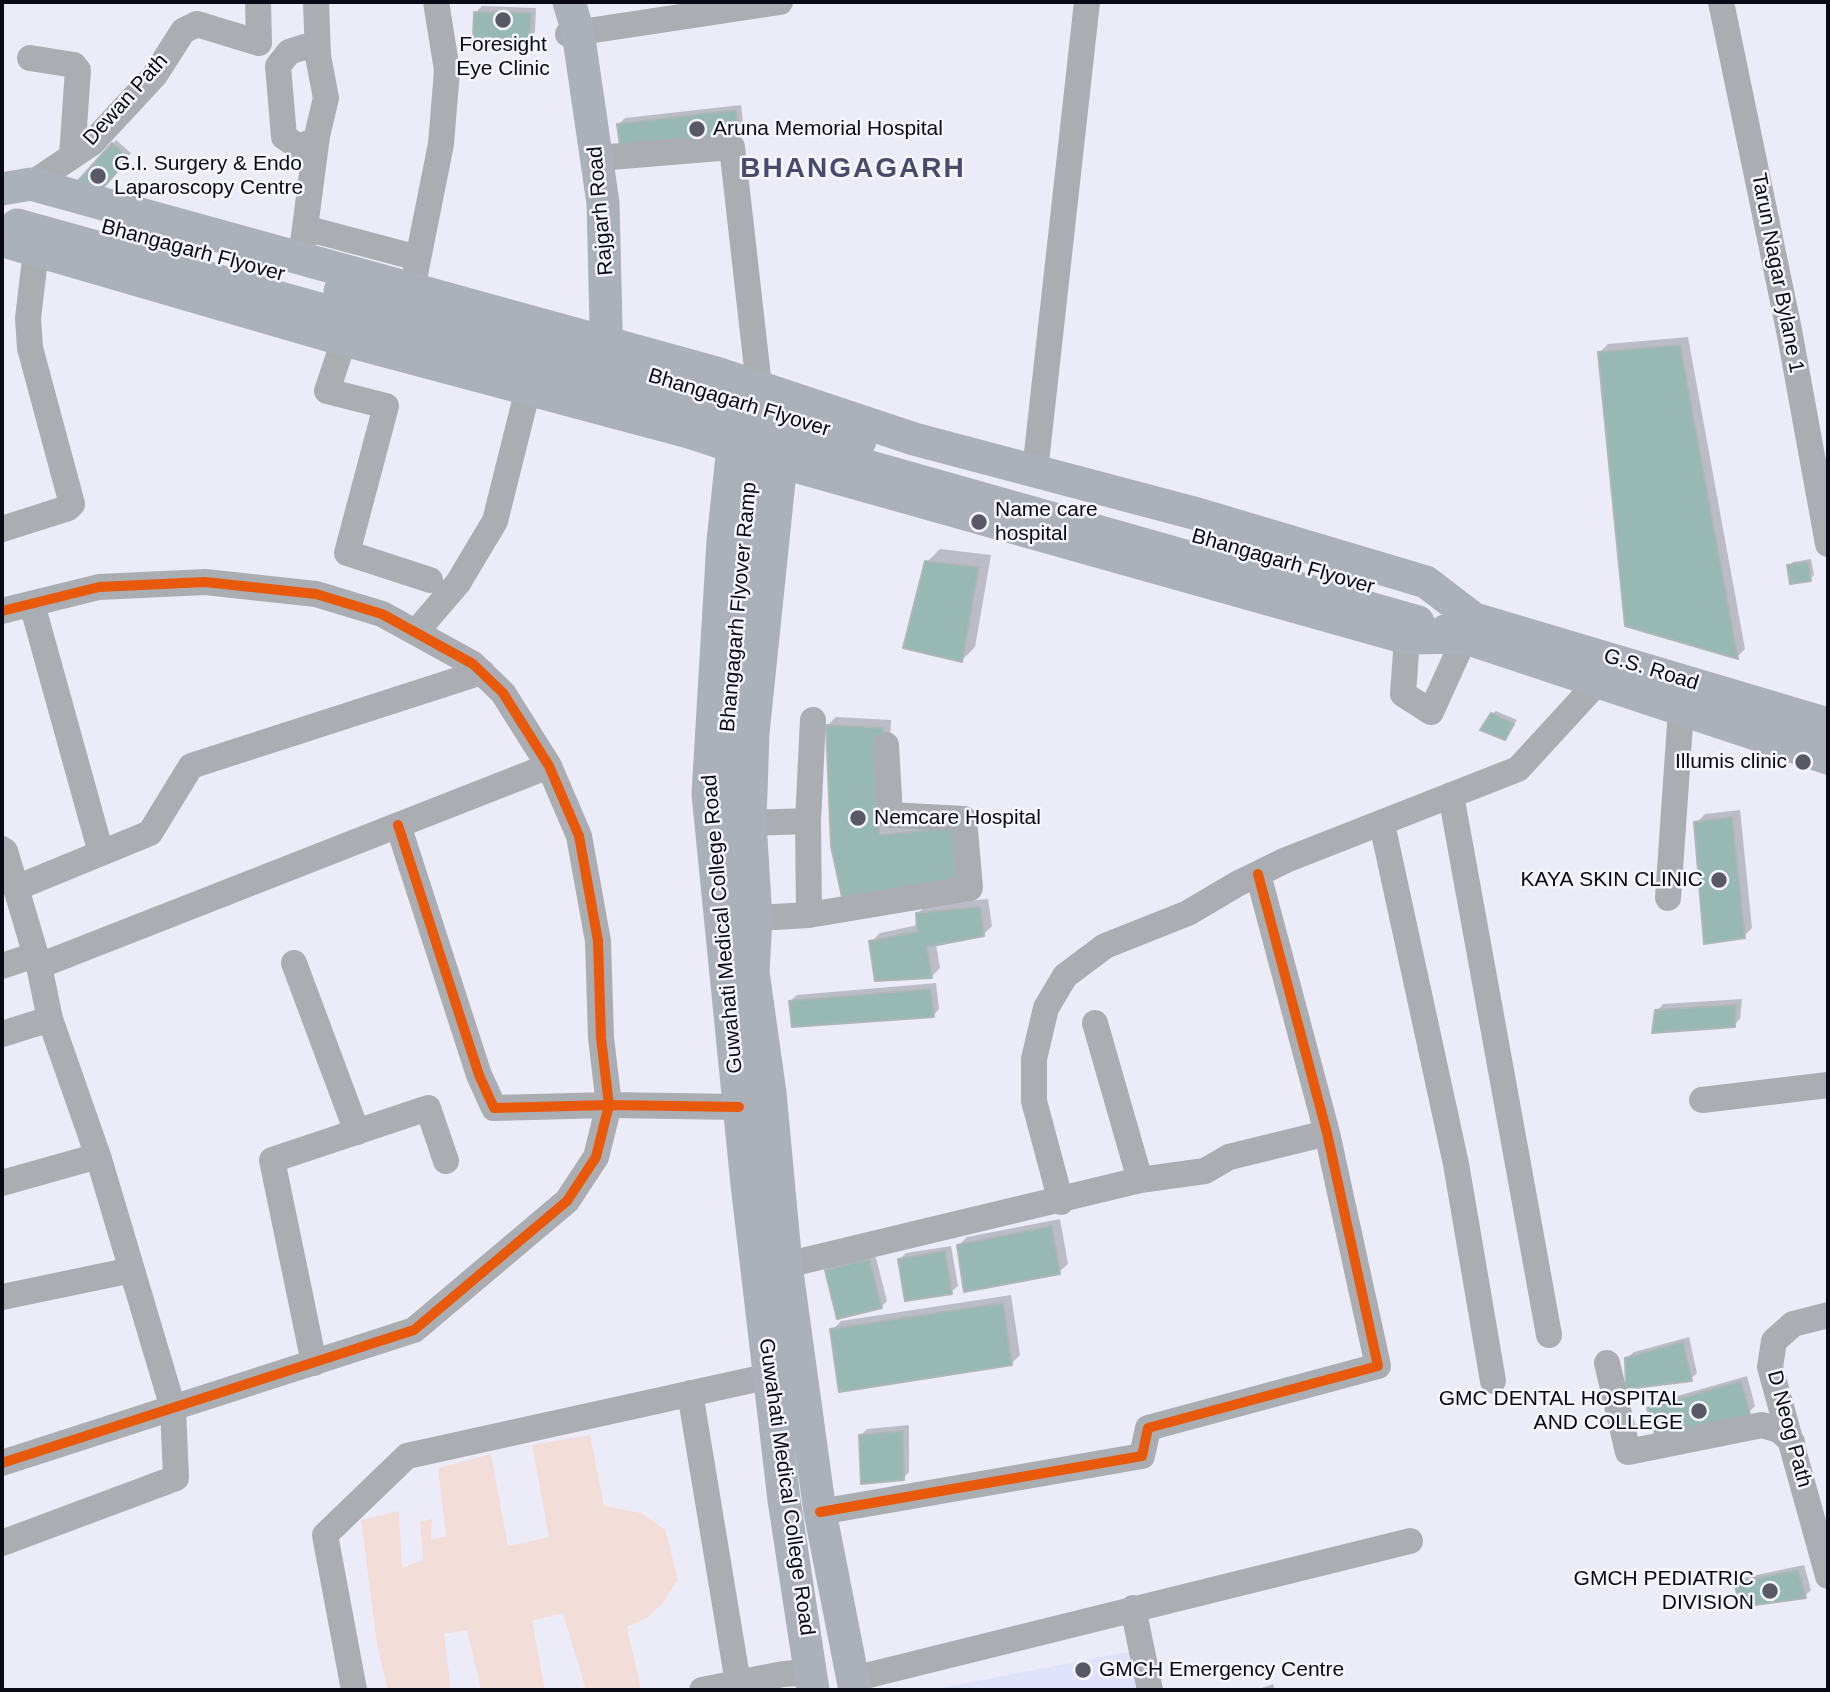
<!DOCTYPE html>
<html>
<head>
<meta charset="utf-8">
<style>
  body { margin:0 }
  #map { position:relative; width:1830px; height:1692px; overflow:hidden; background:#ececf8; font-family:Helvetica,sans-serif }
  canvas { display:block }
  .frame { position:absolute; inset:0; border:4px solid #0a0a16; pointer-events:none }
</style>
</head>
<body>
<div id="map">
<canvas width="1830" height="1692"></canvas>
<div class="frame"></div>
</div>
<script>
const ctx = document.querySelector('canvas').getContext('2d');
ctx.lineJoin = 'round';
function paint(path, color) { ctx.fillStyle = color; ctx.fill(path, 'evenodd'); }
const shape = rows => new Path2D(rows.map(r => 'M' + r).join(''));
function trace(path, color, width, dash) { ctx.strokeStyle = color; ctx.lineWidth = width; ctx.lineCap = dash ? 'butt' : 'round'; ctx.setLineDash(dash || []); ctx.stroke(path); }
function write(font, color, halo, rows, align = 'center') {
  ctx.font = font + ' Helvetica,sans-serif'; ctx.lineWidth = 5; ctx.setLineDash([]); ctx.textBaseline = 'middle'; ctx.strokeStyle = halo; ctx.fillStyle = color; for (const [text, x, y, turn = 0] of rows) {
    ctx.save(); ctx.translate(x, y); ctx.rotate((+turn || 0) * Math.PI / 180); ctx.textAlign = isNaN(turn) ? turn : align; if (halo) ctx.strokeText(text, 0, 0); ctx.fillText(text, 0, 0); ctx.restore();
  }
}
paint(shape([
  [1132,1651,1139,1690,930,1690]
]), '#e0e2fb');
paint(shape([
  [590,1435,604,1506,641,1513,665,1530,678,1579,662,1604,648,1617,627,1627,641,1690,586,1690,563,1613,532,1621,545,1690,481,1690,467,1630,444,1634,451,1690,388,1690,377,1644,361,1520,399,1511,402,1568,423,1560,420,1522,432,1519,431,1540,446,1536,438,1468,491,1454,508,1546,549,1537,532,1445]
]), '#f3ddd9');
paint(shape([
  [482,6,536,8,535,32,529,38,476,12],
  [741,105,744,132,738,138,619,124,625,118],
  [116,140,131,153,95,195,80,182],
  [1688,337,1745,649,1737,657,1600,352,1608,344],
  [940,549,991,555,975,647,962,660,927,562],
  [1811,559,1814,575,1810,579,1789,566,1793,562],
  [1496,711,1517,720,1508,734,1492,714],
  [836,717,891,720,887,828,967,820,844,895,828,725],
  [1740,810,1752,928,1744,936,1696,823,1705,814],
  [988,899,992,926,983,935,936,944,940,968,931,977,871,942,880,933,918,925,918,913,927,905],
  [936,983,939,1009,933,1016,790,1001,797,995],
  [1742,999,1740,1019,1734,1025,1657,1011,1663,1004],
  [1060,1219,1068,1264,1059,1272,959,1245,967,1237],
  [951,1246,958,1286,951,1292,900,1259,906,1253],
  [875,1254,887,1301,881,1307,827,1271,833,1264],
  [1011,1295,1020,1355,1011,1364,832,1330,841,1321],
  [1689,1337,1697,1373,1691,1379,1627,1358,1634,1352],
  [1747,1376,1755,1406,1749,1412,1649,1409,1656,1402],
  [909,1425,909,1472,903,1478,861,1435,867,1429],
  [1804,1565,1811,1590,1805,1596,1736,1584,1742,1578],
  [1273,1684,1275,1690,1256,1690]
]), '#0003');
const building = shape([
  [474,12,531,13,530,40,473,38,474,12],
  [736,110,739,140,621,153,617,124,736,110],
  [112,143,129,158,95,197,77,182,112,143],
  [1680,345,1738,659,1625,626,1598,352,1680,345],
  [925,561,979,567,962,662,903,648,925,561],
  [1808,562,1811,581,1790,584,1787,565,1808,562],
  [1491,713,1514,724,1505,740,1480,730,1491,713],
  [826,725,883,728,879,835,959,827,962,879,842,897,831,846,826,725],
  [1732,817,1745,938,1704,944,1694,822,1732,817],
  [980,907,984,936,927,947,932,978,875,981,869,941,917,932,916,913,980,907],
  [930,989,934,1017,792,1027,789,1001,930,989],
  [1736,1005,1735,1027,1652,1033,1655,1010,1736,1005],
  [1052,1226,1060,1274,964,1292,957,1245,1052,1226],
  [945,1251,952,1294,905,1301,898,1259,945,1251],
  [869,1259,882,1308,837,1319,825,1270,869,1259],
  [1003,1303,1012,1365,839,1392,830,1329,1003,1303],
  [1683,1342,1692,1381,1626,1389,1625,1358,1683,1342],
  [1741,1381,1750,1414,1657,1441,1647,1408,1741,1381],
  [903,1431,904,1480,861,1484,859,1435,903,1431],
  [1798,1570,1806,1598,1741,1607,1734,1583,1798,1570]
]);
paint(building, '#97b8b3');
trace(building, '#aeb6b8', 2);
trace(shape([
  [1721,2,1789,330,1828,544],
  [568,34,780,2],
  [30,58,74,65,78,70,72,156],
  [316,140,299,147,284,137,278,66,289,52,304,47,318,51],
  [598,158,732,147,759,386],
  [31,184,92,143,155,75,183,31,197,24,259,43,258,2],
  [305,228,418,258],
  [301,258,317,136,326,98,318,56,316,2],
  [412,289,441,144,447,70,436,2],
  [344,340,327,391,386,406,347,553,430,580],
  [1035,471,1087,2],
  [2,529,68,508,72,504,30,348,28,318,36,251],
  [32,604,101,853],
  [2,611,99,587,205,582,316,594,382,614,473,664,503,693,549,766,579,836,598,941,601,1038,609,1105,494,1108,479,1075,398,825],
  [416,632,458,583,495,521,528,389],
  [1407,638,1403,694,1431,712,1465,637],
  [1451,795,1549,1335],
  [808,821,809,915],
  [750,823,808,821,813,720],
  [1382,824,1456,1164,1493,1381],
  [2,849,5,851,39,966],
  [16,888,150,833,191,766,482,672],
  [1668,898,1681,710],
  [756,918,809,915,970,888,964,819,890,815,886,745],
  [294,963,357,1132],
  [2,966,35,955],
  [50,1019,98,1156],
  [1095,1023,1140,1180],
  [2,1034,50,1019,39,966,549,766],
  [1702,1100,1828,1085],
  [2,1183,98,1156,173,1408,176,1478,2,1543],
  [1061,1202,1034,1101,1034,1059,1046,1008,1065,976,1105,946,1188,913,1237,884,1286,860,1518,769,1597,683],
  [786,1265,1140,1180,1205,1171,1229,1157,1327,1133],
  [2,1297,132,1270],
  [1828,1315,1793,1324,1774,1341,1770,1367,1828,1576],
  [314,1363,272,1160,428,1108,446,1161],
  [1607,1363,1628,1452,1762,1425,1779,1430,1792,1442],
  [690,1393,738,1683],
  [2,1463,414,1330,567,1201,596,1157,609,1105,739,1107],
  [820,1512,1142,1456,1148,1428,1378,1366,1327,1133,1258,874],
  [1133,1608,1150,1690],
  [853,1679,1410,1541],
  [354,1690,325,1535,407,1456,770,1376],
  [702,1690,783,1674,811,1672]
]), '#aaaeb3', 26);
trace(shape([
  [569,2,578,32,603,203,607,365],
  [2,189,31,184,716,373,914,439,1201,515,1426,582,1473,618],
  [2,237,10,243,344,340,689,432,781,462,1407,638,1465,637],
  [733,447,723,541,708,794,747,1184,784,1500,813,1690],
  [781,462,753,733,750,823,756,918,753,972,770,1093,786,1265,820,1512,855,1690],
  [1475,619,1828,724],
  [1445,631,1828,758]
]), '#acb0b8', 33);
trace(shape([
  [17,225,730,423,877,469,1418,622],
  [340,291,768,410,860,441],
  [734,916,725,800,730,684,755,432]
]), '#acb0b8', 33);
trace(shape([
  [2,611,99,587,205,582,316,594,382,614,473,664,503,693,549,766,579,836,598,941,601,1038,609,1105,494,1108,479,1075,398,825],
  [2,1463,414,1330,567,1201,596,1157,609,1105,739,1107],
  [820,1512,1142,1456,1148,1428,1378,1366,1327,1133,1258,874]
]), '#e8590c', 10);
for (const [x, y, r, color] of [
  [503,20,9,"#595965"],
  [697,129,9,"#595965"],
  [98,176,9,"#595965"],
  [979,522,9,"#595965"],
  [1803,762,9,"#595965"],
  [858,818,9,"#595965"],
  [1719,880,9,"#595965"],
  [1699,1411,9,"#595965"],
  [1770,1591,9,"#595965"],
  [1083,1670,9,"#595965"]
]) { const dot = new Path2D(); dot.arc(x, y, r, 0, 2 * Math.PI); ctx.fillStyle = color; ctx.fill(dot); trace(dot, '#f5f6fd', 2.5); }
write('21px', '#0a0a16', '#f5f6fd', [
  ["Foresight",503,45,"center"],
  ["Eye Clinic",503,69,"center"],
  ["Aruna Memorial Hospital",713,129],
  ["G.I. Surgery & Endo",114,164],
  ["Laparoscopy Centre",114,188],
  ["Name care",995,510],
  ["hospital",995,534],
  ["Illumis clinic",1787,762,"right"],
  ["Nemcare Hospital",874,818],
  ["KAYA SKIN CLINIC",1703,880,"right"],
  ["GMC DENTAL HOSPITAL",1683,1399,"right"],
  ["AND COLLEGE",1683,1423,"right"],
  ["GMCH PEDIATRIC",1754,1579,"right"],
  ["DIVISION",1754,1603,"right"],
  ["GMCH Emergency Centre",1099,1670]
], 'left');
write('21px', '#0a0a16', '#f5f6fd', [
  ["Dewan Path",126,100,-48],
  ["Rajgarh Road",601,211,-95],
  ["Bhangagarh Flyover",193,251,15],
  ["Tarun Nagar Bylane 1",1777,273,79],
  ["Bhangagarh Flyover",739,403,17],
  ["Bhangagarh Flyover",1283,562,16],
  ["Bhangagarh Flyover Ramp",739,607,-85],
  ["G.S. Road",1651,670,17],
  ["Guwahati Medical College Road",723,924,-95],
  ["D Neog Path",1789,1429,75],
  ["Guwahati Medical College Road",786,1487,82]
]);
ctx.letterSpacing = '2px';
write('bold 28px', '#4a4b6a', '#f5f6fd', [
  ["BHANGAGARH",853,169]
]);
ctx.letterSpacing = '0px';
</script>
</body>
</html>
